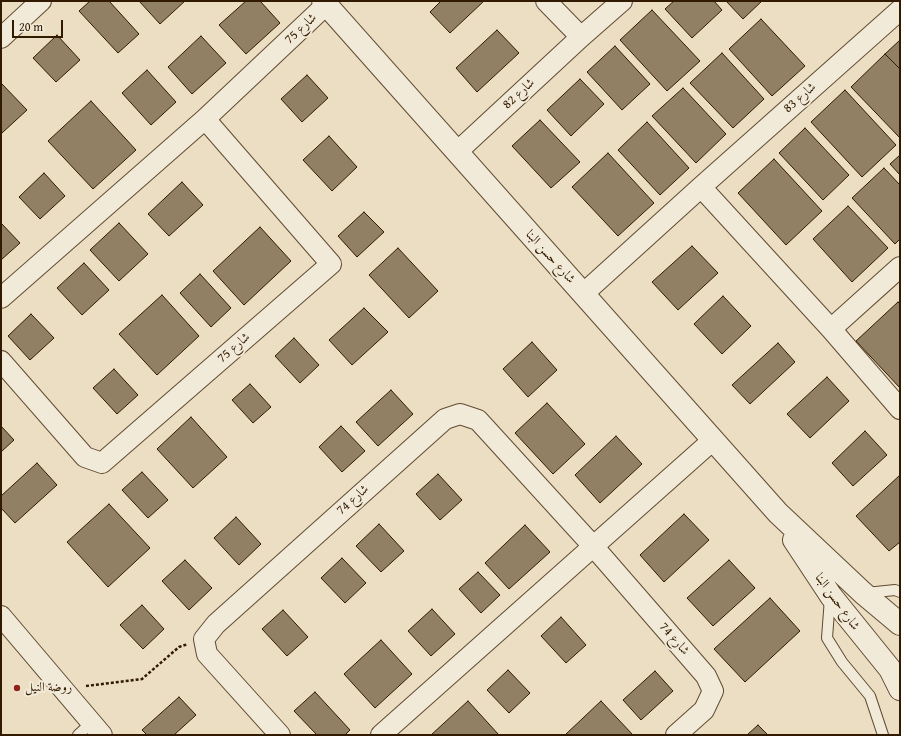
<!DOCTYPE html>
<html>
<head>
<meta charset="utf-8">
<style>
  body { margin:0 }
  #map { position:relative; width:901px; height:736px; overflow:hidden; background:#ebdec3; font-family:"Gentium Book Plus",serif }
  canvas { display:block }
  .frame { position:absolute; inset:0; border:2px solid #321a00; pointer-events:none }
  .scale { position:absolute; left:12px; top:20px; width:51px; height:18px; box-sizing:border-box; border:2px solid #321a00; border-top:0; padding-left:5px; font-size:12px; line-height:14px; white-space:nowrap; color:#321a00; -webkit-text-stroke:3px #f2ead8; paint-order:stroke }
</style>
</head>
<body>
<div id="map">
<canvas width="901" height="736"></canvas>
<div class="frame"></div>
<div class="scale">20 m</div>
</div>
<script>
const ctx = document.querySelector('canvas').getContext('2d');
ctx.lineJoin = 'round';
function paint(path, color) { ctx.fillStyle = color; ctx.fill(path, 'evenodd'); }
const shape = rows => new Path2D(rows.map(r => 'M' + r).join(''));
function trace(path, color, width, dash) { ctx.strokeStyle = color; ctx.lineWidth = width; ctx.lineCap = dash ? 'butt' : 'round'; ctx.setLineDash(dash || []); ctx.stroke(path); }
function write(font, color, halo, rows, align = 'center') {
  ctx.font = font + ' "Gentium Book Plus",Amiri,serif'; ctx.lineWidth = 4; ctx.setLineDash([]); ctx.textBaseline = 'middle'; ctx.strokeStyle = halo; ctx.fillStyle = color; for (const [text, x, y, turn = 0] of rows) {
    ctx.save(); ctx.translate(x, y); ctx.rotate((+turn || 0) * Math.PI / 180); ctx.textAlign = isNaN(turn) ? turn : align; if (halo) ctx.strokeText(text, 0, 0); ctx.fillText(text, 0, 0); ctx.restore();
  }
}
const building = shape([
  [90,1,109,1,139,34,118,53,79,11,90,1],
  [139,1,185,1,160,24,139,1],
  [246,1,260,1,280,23,246,54,219,25,246,1],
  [441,1,484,1,450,33,430,12,441,1],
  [674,1,714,1,722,10,692,38,665,9,674,1],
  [726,1,762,1,743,19,726,1],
  [652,10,700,61,667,91,620,40,652,10],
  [761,19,805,66,772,96,729,49,761,19],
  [497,30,519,53,477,92,456,68,497,30],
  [57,35,80,60,56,82,33,58,57,35],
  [201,36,226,63,192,94,168,67,201,36],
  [900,40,900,69,885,54,900,40],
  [615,46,650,84,622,110,587,72,615,46],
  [722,53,764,99,733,128,690,83,722,53],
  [885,54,900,69,900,138,851,87,885,54],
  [147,70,176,102,151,125,122,93,147,70],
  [307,75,328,98,302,122,281,99,307,75],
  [580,79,604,104,571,136,547,110,580,79],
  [1,84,2,84,27,110,2,133,1,131,1,84],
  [683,88,726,134,696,163,652,116,683,88],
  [845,90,896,145,862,177,811,122,845,90],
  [91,101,136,150,93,189,48,141,91,101],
  [540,120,580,162,551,188,512,146,540,120],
  [647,122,689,168,660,195,618,150,647,122],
  [805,128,849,175,823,200,779,153,805,128],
  [329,136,357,167,332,191,303,160,329,136],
  [608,153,654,203,618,236,572,187,608,153],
  [900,155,900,175,890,164,900,155],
  [774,159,822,211,786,245,738,193,774,159],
  [884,168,900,185,900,239,895,244,852,198,884,168],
  [44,173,65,196,40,219,19,197,44,173],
  [182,182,203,205,169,236,148,214,182,182],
  [848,206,888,248,852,282,813,239,848,206],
  [364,212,384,232,357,257,338,236,364,212],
  [1,223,20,243,1,260,1,223],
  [119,223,148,254,119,281,90,250,119,223],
  [260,227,291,261,244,305,213,271,260,227],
  [692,246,718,273,678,310,652,282,692,246],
  [398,248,438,291,409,318,369,275,398,248],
  [84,263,109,290,82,315,57,288,84,263],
  [200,274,231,308,211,327,180,293,200,274],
  [162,295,199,336,157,375,119,334,162,295],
  [723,296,751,326,722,354,694,324,723,296],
  [898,302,900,304,900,388,856,341,898,302],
  [364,308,388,332,352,365,329,340,364,308],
  [31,314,54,338,30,360,8,336,31,314],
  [294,338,319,365,300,383,275,356,294,338],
  [532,342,557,370,528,397,503,369,532,342],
  [778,343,795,362,750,404,732,385,778,343],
  [114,369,138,395,117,414,93,388,114,369],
  [827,377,849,401,810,438,787,414,827,377],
  [250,384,271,407,253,423,232,400,250,384],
  [391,390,413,414,378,446,356,422,391,390],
  [547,403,585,444,553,474,515,433,547,403],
  [191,417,227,457,193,488,157,449,191,417],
  [1,426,14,440,1,452,1,426],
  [341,426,365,451,342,472,319,447,341,426],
  [865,431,887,455,853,486,832,463,865,431],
  [616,436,642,464,600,503,575,475,616,436],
  [37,463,57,485,15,523,1,508,1,496,37,463],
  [142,472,168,500,148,518,122,490,142,472],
  [438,474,462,500,440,520,416,494,438,474],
  [900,475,900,542,889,551,856,516,900,475],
  [109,504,150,548,108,587,67,542,109,504],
  [684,514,709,540,664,582,640,555,684,514],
  [236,517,261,544,239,565,214,538,236,517],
  [379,524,404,551,381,572,356,546,379,524],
  [525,525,550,552,509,589,485,563,525,525],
  [342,558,366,583,345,603,321,578,342,558],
  [185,560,212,588,189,610,162,581,185,560],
  [729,560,755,588,713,626,687,598,729,560],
  [478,572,500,595,481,613,459,589,478,572],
  [770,598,800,631,745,682,714,649,770,598],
  [142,605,164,629,143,649,120,625,142,605],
  [432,609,455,634,431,656,408,631,432,609],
  [283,610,308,637,287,656,262,629,283,610],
  [561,617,586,645,566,663,541,636,561,617],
  [381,640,412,674,375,708,344,674,381,640],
  [508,670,530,693,509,713,487,690,508,670],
  [655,671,673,691,641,720,623,700,655,671],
  [315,692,350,730,345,735,317,735,294,711,315,692],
  [179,697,196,715,174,735,147,735,142,730,179,697],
  [468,701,499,735,431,735,468,701],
  [601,701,633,735,565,735,601,701],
  [758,725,768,735,747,735,758,725]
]);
paint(building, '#928065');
trace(building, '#321a00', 1);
const service = shape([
  [866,593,895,590,900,592],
  [830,598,827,638,842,662,870,696,883,735],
  [78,735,91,723]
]);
const minor = shape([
  [546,1,581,37],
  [1,38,41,1],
  [457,152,581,37,622,1],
  [701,187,831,329,900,409],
  [583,294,701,187,900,10],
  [1,298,205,119,326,5],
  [831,329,900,267],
  [1,361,85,457,102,463,331,264,205,119],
  [1,616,102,735],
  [280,735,207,654,204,639,216,624,445,419,460,414,478,420,593,546,706,676,713,691,704,710,676,735],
  [381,735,713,440]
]);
const tertiary = shape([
  [323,1,778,513,863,593,900,624],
  [794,540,831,596,890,669,900,689]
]);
trace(service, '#604b31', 12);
trace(minor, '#604b31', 22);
trace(tertiary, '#604b31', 24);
trace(shape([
  [86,686,142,679,179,647,188,644]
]), '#321a00', 2.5, [3, 2]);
trace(service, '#f2ead8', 10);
trace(minor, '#f2ead8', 20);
trace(tertiary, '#f2ead8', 22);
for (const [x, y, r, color] of [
  [17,688,4,"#8f2418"]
]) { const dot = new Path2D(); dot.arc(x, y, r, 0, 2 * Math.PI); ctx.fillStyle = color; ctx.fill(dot); trace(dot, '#f2ead8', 1.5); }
write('13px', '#321a00', '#f2ead8', [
  ["شارع 75",301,29,-43],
  ["شارع 82",519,94,-43],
  ["شارع 83",800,98,-41],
  ["شارع حسن البنا",550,257,48],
  ["شارع 75",234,348,-41],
  ["شارع 74",353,500,-42],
  ["شارع حسن البنا",837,602,54],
  ["شارع 74",674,639,49]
]);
write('13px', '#321a00', '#f2ead8', [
  ["روضة النيل",25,688]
], 'left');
</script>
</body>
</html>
